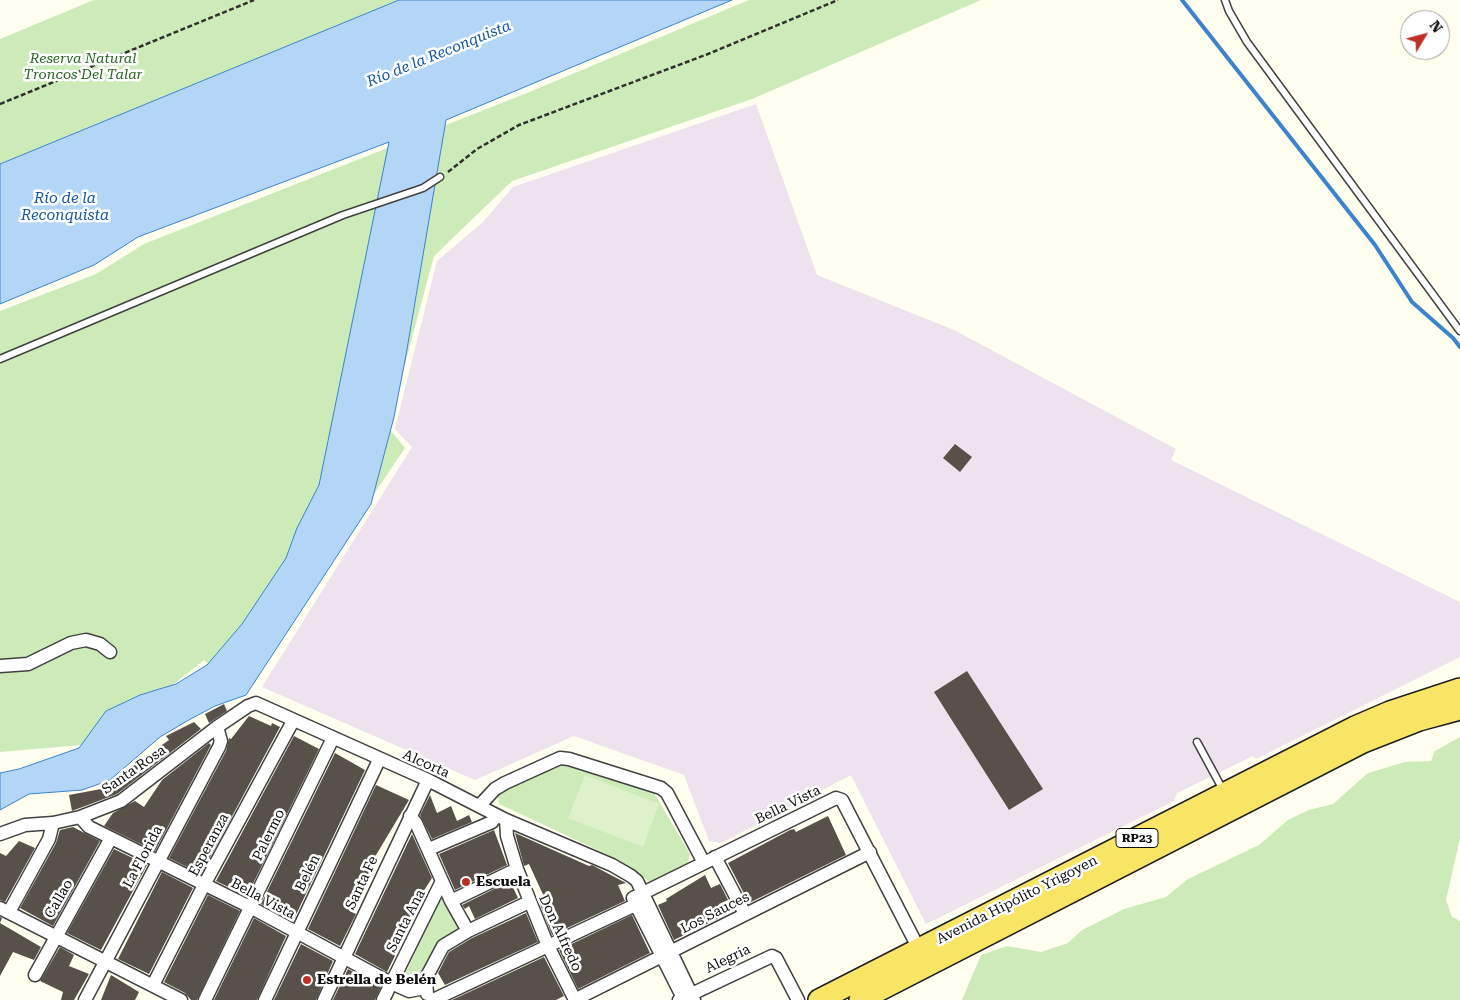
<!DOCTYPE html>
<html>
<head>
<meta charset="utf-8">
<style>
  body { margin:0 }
  #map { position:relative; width:1460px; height:1000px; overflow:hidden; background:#fffeef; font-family:"Roboto Serif",serif }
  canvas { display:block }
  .north { position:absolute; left:1400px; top:10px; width:50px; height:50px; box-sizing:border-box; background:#fff; border:1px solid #9f9f9f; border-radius:50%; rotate:53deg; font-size:14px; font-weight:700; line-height:20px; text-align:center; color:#0e0e0e }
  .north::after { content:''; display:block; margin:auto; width:18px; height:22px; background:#bf2f25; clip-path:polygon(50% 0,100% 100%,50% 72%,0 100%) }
</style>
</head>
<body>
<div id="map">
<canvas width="1460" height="1000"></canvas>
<div class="north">N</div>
</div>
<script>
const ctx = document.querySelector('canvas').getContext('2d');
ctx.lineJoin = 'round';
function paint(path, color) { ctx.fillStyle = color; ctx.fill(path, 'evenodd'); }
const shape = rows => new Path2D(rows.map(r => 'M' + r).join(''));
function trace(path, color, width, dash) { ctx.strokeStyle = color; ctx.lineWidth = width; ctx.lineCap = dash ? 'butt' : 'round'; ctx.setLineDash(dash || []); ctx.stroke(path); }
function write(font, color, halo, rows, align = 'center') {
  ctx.font = font + ' "Roboto Serif",serif'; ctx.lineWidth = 5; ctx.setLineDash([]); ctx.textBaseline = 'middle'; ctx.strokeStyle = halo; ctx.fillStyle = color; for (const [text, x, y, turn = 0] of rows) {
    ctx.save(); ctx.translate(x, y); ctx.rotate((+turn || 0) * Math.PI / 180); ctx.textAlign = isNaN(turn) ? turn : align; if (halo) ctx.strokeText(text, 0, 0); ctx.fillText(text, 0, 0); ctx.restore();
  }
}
paint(shape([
  [756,104,817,275,954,330,1176,449,1171,460,1460,602,1460,657,1256,759,1253,756,1177,793,1174,801,926,924,851,775,721,843,709,841,684,775,574,736,475,780,262,687,412,447,395,429,437,261,483,222,513,187]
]), '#ede2ed');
paint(shape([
  [94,0,399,0,0,164,0,39],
  [749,0,981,0,752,99,512,181,434,256,388,427,405,448,241,691,204,660,159,696,93,744,0,752,0,311,96,274,144,244,527,93],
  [1460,737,1460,838,1446,900,1452,917,1460,921,1460,1000,962,1000,981,955,1007,946,1041,952,1068,943,1082,930,1124,909,1166,897,1188,879,1259,845,1288,820,1309,810,1333,804,1368,773,1405,762,1431,761,1435,751],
  [561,763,654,793,690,854,687,866,656,882,650,882,619,860,499,804,498,795,502,791],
  [444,898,459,926,458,931,437,944,418,983,414,985,405,980,405,974,440,900]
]), '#cdeab9');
paint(shape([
  [585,775,659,804,643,847,568,818]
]), '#dff1cb');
const water = shape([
  [399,0,732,0,446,120,406,355,394,417,371,504,246,695,215,706,187,721,160,737,110,780,82,790,29,794,0,810,0,773,19,769,79,748,106,711,140,695,176,684,207,665,242,624,286,558,297,528,319,485,389,142,138,237,94,265,0,304,0,164,399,0]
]);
paint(water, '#b4d6f6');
trace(water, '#3b83cd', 1);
trace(shape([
  [1182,0,1375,245,1412,302,1453,338,1460,347]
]), '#3b83cd', 4);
paint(shape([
  [955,444,972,457,960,472,943,458],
  [967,671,1043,789,1009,810,934,692],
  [224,704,227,711,209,723,205,714],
  [249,716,271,726,272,723,280,727,201,874,169,858,226,751,229,738,231,739],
  [194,722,201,729,117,794,72,811,69,795,101,789,118,783,115,779,169,740,166,736],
  [294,736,319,749,247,896,216,881],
  [209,743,211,745,155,851,104,826,113,813,135,801,144,807,162,780],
  [335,753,365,770,293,921,261,904],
  [376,785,409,800,370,865,377,860,350,911,356,914,340,946,308,929],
  [430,795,437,813,451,806,457,821,469,815,472,822,432,839,420,815],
  [828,816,846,855,749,903,728,863,790,830,794,829,796,832],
  [73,827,100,841,53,926,20,908,56,843,60,830],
  [494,830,507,865,455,890,439,854],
  [515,833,589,866,592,865,626,883,618,885,625,901,552,935,540,904,546,901,529,864,524,866],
  [412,834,432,878,418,900,409,922,411,923,387,972,355,954],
  [19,841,35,848,5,902,0,900,0,853,6,856],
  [114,849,147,865,101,950,67,933],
  [162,872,193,888,149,974,118,959],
  [705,875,711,888,720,884,728,900,719,904,725,915,674,940,658,905,667,901,666,899],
  [510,881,518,898,475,919,469,906,465,909,462,905],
  [208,895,240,911,197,1000,191,1000,185,993,164,982],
  [526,913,538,942,445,985,438,973,449,952,472,938],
  [632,915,650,953,578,989,559,950],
  [0,917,2,918,0,923,41,947,34,960,13,952,0,976],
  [254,918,286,936,257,1000,214,1000],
  [301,944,333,961,316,1000,274,1000],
  [60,947,74,955,69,966,89,974,74,1000,61,1000,63,992,40,981],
  [544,957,564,996,556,1000,452,1000],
  [348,969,381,987,375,1000,333,1000],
  [111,975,139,992,135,1000,101,1000]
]), '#57514a');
const lane = shape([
  [1225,0,1229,11,1247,42,1460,331],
  [0,359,343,215,423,188,440,177],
  [1197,742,1223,790]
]);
const street = shape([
  [0,666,28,664,71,643,86,640,100,644,110,652],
  [480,805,495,789,505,783,560,758,569,759,661,788,667,793,704,863],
  [410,816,416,823,451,901,468,931],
  [80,817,89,827,250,907,391,983,409,991,425,988],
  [506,820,507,836,517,869,548,946,575,1000],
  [0,834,25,825,53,823,80,817,121,801,217,727,248,706,256,703,428,780,506,820,612,865,631,876,637,881,694,1000],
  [429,849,492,822,496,815],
  [715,857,745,914],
  [633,898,836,798,842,800,921,953],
  [451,901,517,869],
  [634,901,684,1000],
  [0,908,181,1000],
  [9,912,49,839,53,823],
  [35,975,111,838],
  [153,985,204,885,293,721],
  [427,994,426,978,443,946,468,931,529,902],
  [85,1000,219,747,221,741,217,727],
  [205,1000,333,738],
  [265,1000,379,760],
  [324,1000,428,780],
  [383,1000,442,881],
  [433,1000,631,907,638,907],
  [574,1000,870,852],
  [679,1000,772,956,776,958,798,1000]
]);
const primary = shape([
  [819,1000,1355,727,1390,712,1460,689],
  [860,1000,1363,742,1419,720,1460,709]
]);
trace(lane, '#414141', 9);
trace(street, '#414141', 15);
trace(primary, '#1f1f1f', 24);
trace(shape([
  [0,104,254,0],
  [448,172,477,149,519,125,708,54,838,0]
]), '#303030', 2.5, [5, 2.5]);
trace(lane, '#fff', 6);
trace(street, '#fff', 12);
trace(primary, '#f8e566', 21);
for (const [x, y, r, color] of [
  [466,882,5,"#bf2f25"],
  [307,980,5,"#bf2f25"]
]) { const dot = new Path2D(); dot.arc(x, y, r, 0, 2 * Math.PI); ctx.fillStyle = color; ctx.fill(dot); trace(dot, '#fff', 2); }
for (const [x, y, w] of [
  [1137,838,42]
]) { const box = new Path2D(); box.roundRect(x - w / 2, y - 9.5, w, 19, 4); ctx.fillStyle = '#fff'; ctx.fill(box); trace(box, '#0e0e0e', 1); }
write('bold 12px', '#0e0e0e', null, [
  ["RP23",1137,838]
]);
write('italic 14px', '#25661e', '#fff', [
  ["Reserva Natural",83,59],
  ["Troncos Del Talar",83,75]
]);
write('14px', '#0e0e0e', '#fff', [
  ["Alcorta",426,764,24],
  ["Santa Rosa",134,770,-35],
  ["Bella Vista",788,805,-26],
  ["Palermo",269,835,-64],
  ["Esperanza",209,845,-62],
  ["La Florida",143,857,-62],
  ["Belén",308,873,-64],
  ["Santa Fe",362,883,-65],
  ["Callao",59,899,-60],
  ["Bella Vista",263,899,28],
  ["Avenida Hipólito Yrigoyen",1017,900,-27],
  ["Los Sauces",715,913,-27],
  ["Santa Ana",406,921,-63],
  ["Don Alfredo",560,933,65],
  ["Alegria",728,959,-26]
]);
write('bold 14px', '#0e0e0e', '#fff', [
  ["Escuela",476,882],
  ["Estrella de Belén",317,980]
], 'left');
write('italic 15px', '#1755a1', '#fff', [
  ["Río de la Reconquista",439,54,-22],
  ["Río de la",65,199],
  ["Reconquista",65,216]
]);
</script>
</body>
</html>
